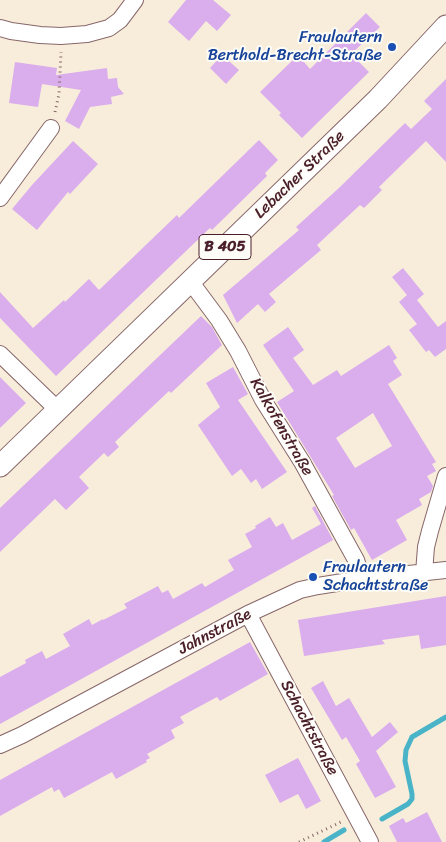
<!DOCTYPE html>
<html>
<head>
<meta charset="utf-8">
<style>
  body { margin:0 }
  canvas { display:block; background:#f8eddb }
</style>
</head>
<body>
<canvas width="446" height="842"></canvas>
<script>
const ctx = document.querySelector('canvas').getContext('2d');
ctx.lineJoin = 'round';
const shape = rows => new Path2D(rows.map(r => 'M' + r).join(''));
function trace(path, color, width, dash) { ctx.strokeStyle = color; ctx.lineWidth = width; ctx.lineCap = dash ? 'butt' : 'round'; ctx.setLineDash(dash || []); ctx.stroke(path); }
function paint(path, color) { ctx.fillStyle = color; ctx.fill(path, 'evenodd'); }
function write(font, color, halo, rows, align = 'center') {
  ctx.font = font + ' Sriracha,sans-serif'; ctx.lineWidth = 4; ctx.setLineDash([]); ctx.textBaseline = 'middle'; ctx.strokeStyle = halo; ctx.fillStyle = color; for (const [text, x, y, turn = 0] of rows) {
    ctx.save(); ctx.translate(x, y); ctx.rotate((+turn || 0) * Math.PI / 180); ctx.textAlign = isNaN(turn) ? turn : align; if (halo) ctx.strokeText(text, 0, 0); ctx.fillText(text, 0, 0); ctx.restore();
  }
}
trace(shape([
  [382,819,408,804,412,799,412,794,405,761,406,750,412,737,446,717],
  [324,842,344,830]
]), '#49b4c7', 5);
paint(shape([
  [186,0,213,0,231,15,217,31,206,21,189,41,168,22],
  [366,13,380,27,351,54,369,72,302,138,279,115,281,113,260,92,298,55,310,69],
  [222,55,239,70,226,84,210,68],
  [15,62,57,68,56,75,107,68,108,79,117,78,118,87,124,94,111,97,112,104,90,107,79,129,65,121,81,90,42,84,38,107,9,103],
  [446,79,446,162,426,141,379,187,382,190,364,208,360,205,317,245,321,250,269,294,276,302,265,312,258,304,237,323,223,295,299,230,296,227,340,187,405,123,411,129,432,109,424,101],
  [259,140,278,160,265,173,267,176,212,230,210,228,56,376,0,318,0,292,33,328,64,300,65,302,89,279,99,290,177,215,179,218],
  [73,141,98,164,70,194,68,192,37,230,12,209,32,185],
  [403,268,424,294,417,300,438,327,446,321,446,349,435,357,429,350,426,352,409,330,417,324,399,302,407,295,392,277],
  [201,316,212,327,222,345,171,393,169,391,115,442,119,447,108,457,104,453,79,477,89,488,66,510,55,499,0,552,0,508],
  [288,327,304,350,293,358,313,385,337,370,341,376,389,345,397,358,393,361,402,375,388,384,436,462,432,464,436,471,427,476,433,486,431,492,419,499,422,505,396,520,407,540,372,560,354,528,351,530,332,496,334,495,277,402,294,391,263,345],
  [373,413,392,446,355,468,336,438],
  [233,367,248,394,238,400,287,472,262,489,256,479,251,483,241,469,232,476,198,425,220,407,206,383],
  [0,377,26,403,0,428],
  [315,506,333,540,0,724,0,677,26,663,25,660,42,651,46,659,70,646,63,634,89,619,92,625,103,619,103,620,127,608,124,604,158,586,162,593,168,590,173,599,202,583,205,587,234,570,228,560,252,547,245,534,256,528,255,526,270,517,276,527,283,523,292,540,321,524,312,508],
  [446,596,446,645,421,649,419,635,382,640,385,644,304,656,298,620],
  [250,642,268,674,220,701,217,697,180,717,184,723,171,730,175,738,147,754,150,758,146,760,147,762,116,779,112,772,64,798,59,789,54,792,52,787,0,816,0,780],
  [323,681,336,706,349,698,372,737,390,722,398,732,376,751,396,787,375,798,356,764,360,761,346,737,342,740,311,688],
  [298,758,321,801,306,809,298,794,280,803,265,775],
  [427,812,442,842,397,842,389,826,403,818,406,823]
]), '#daaded');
const minor = shape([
  [0,28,11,31,40,35,61,36,87,34,109,28,120,20,135,0],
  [0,198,51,128],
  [190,281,219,320,238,351,263,400,302,462,356,560,362,579],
  [0,354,58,410],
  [424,573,426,547,430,531,446,476],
  [248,614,370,842],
  [0,745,22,735,248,614,300,590,318,586,362,579,446,570]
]);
const major = shape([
  [0,466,378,99,446,26]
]);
trace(minor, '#876769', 18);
trace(major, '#876769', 23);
trace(shape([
  [55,112,59,94,61,52],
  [299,842,341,822]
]), '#876769', 3, [1, 4]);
trace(minor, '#fff', 16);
trace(major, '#fff', 21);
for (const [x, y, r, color] of [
  [392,47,5,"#1a4fb4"],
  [313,577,5,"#1a4fb4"]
]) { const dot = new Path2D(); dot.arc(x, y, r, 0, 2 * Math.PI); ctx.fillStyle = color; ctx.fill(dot); trace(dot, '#fdfcf7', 2); }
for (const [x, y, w] of [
  [225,247,52]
]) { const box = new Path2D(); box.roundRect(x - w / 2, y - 12.5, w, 25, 4); ctx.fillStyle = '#fdfcf7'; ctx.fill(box); trace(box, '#4a1f2b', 1); }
write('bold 15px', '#4a1f2b', null, [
  ["B 405",225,247]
]);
write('16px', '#164399', '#fdfcf7', [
  ["Fraulautern",382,38],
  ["Berthold-Brecht-Straße",382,56],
  ["Fraulautern",323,568,"left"],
  ["Schachtstraße",323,586,"left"]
], 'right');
write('16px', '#4a1f2b', '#fdfcf7', [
  ["Lebacher Straße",300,175,-44],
  ["Kalkofenstraße",281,427,60],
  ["Jahnstraße",215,632,-28],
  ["Schachtstraße",309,728,62]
]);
</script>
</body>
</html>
